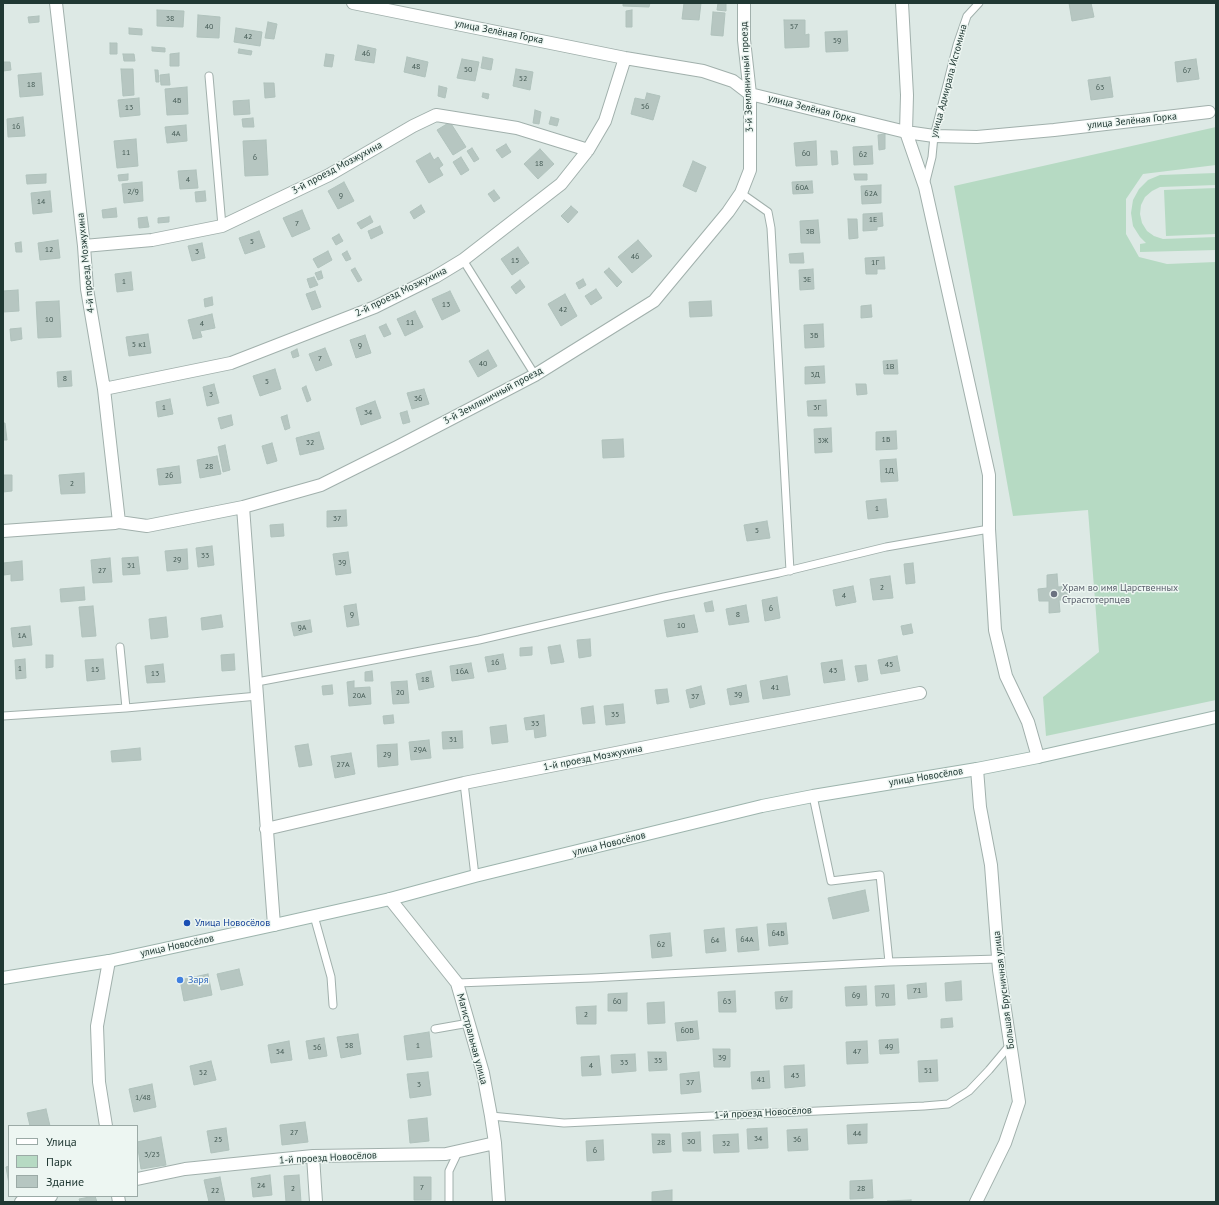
<!DOCTYPE html>
<html>
<head>
<meta charset="utf-8">
<style>
  body { margin:0 }
  #map { position:relative; width:1219px; height:1205px; overflow:hidden; background:#dde9e5; font-family:"PT Sans",sans-serif }
  canvas { display:block }
  .frame { position:absolute; inset:0; border:4px solid #203833; pointer-events:none }
  .legend { position:absolute; left:8px; top:1125px; width:130px; height:72px; box-sizing:border-box; background:#edf6f2; border:1px solid #9baaa6; margin:0; padding:5px 7px; list-style:none; font-size:12px; color:#203833 }
  .legend li { display:flex; align-items:center; gap:8px; height:20px }
  .legend b { width:20px; border:1px solid #9baaa6 }
</style>
</head>
<body>
<div id="map">
<canvas width="1219" height="1205"></canvas>
<div class="frame"></div>
<ul class="legend">
<li><b style="height:5px;background:#fff"></b>Улица</li>
<li><b style="height:11px;background:#b6dac3"></b>Парк</li>
<li><b style="height:11px;background:#b6c6c1"></b>Здание</li>
</ul>
</div>
<script>
const ctx = document.querySelector('canvas').getContext('2d');
ctx.lineJoin = 'round';
function paint(path, color) { ctx.fillStyle = color; ctx.fill(path, 'evenodd'); }
const shape = rows => new Path2D(rows.map(r => 'M' + r).join(''));
function trace(path, color, width, dash) { ctx.strokeStyle = color; ctx.lineWidth = width; ctx.lineCap = dash ? 'butt' : 'round'; ctx.setLineDash(dash || []); ctx.stroke(path); }
function write(font, color, halo, rows, align = 'center') {
  ctx.font = font + ' "PT Sans",sans-serif'; ctx.lineWidth = 3; ctx.setLineDash([]); ctx.textBaseline = 'middle'; ctx.strokeStyle = halo; ctx.fillStyle = color; for (const [text, x, y, turn = 0] of rows) {
    ctx.save(); ctx.translate(x, y); ctx.rotate((+turn || 0) * Math.PI / 180); ctx.textAlign = isNaN(turn) ? turn : align; if (halo) ctx.strokeText(text, 0, 0); ctx.fillText(text, 0, 0); ctx.restore();
  }
}
paint(shape([
  [1216,127,1216,165,1143,174,1126,199,1126,234,1139,257,1167,264,1216,262,1216,700,1046,736,1043,697,1099,652,1088,510,1013,516,954,186],
  [1216,173,1216,185,1160,187,1152,191,1145,197,1141,205,1140,214,1142,223,1147,231,1154,236,1163,239,1216,237,1216,250,1140,252,1140,244,1146,243,1140,237,1133,226,1131,213,1133,200,1139,189,1148,180,1160,175],
  [1216,188,1216,234,1166,236,1164,190]
]), '#b6dac3');
const building = shape([
  [623,3,650,3,649,7,623,6,623,3],
  [684,3,701,3,699,20,682,19,684,3],
  [718,3,726,3,726,11,717,10,718,3],
  [1069,3,1091,3,1094,17,1072,21,1069,3],
  [157,10,184,11,183,27,157,26,157,10],
  [632,10,632,27,626,27,626,11,632,10],
  [713,12,725,13,723,36,711,35,713,12],
  [198,15,220,17,219,38,197,37,198,15],
  [39,16,39,22,29,23,28,17,39,16],
  [784,20,805,20,805,35,809,34,809,47,785,48,784,20],
  [268,22,277,24,274,39,265,38,268,22],
  [129,28,142,29,142,35,129,34,129,28],
  [236,28,262,32,260,46,234,42,236,28],
  [847,31,848,51,826,52,825,32,847,31],
  [110,43,117,43,117,54,110,54,110,43],
  [358,45,376,49,374,63,355,60,358,45],
  [152,47,165,48,165,52,152,51,152,47],
  [239,49,252,51,251,55,238,53,239,49],
  [179,53,179,66,170,66,170,54,179,53],
  [123,54,134,54,135,61,124,61,123,54],
  [326,54,334,55,332,67,324,66,326,54],
  [407,57,428,62,425,77,404,72,407,57],
  [483,57,493,59,491,70,481,68,483,57],
  [462,59,479,62,475,81,457,78,462,59],
  [1196,59,1199,79,1177,82,1175,62,1196,59],
  [3,62,10,62,11,70,3,71,3,62],
  [121,69,133,69,134,95,123,96,121,69],
  [516,69,533,72,530,90,513,86,516,69],
  [155,70,158,70,159,82,156,82,155,70],
  [41,73,43,95,20,97,18,75,41,73],
  [169,74,170,85,161,85,160,75,169,74],
  [1110,77,1113,97,1091,100,1088,80,1110,77],
  [264,83,274,83,275,97,265,98,264,83],
  [439,86,447,88,445,98,438,96,439,86],
  [187,87,188,114,167,115,165,89,187,87],
  [483,93,489,94,488,99,482,97,483,93],
  [647,93,660,96,653,120,631,114,635,98,645,100,647,93],
  [139,98,140,115,120,117,118,100,139,98],
  [249,100,250,114,234,115,233,101,249,100],
  [535,110,541,112,539,124,533,123,535,110],
  [23,117,25,136,8,137,7,119,23,117],
  [551,117,559,119,557,126,549,124,551,117],
  [253,118,254,127,243,127,242,119,253,118],
  [450,122,466,147,453,155,437,130,450,122],
  [186,125,187,141,167,143,165,127,186,125],
  [885,134,885,149,879,150,878,135,885,134],
  [136,139,138,166,117,168,114,141,136,139],
  [266,140,268,175,245,176,243,141,266,140],
  [816,141,817,165,796,166,794,143,816,141],
  [506,144,511,152,502,158,496,150,506,144],
  [872,146,873,164,854,165,853,147,872,146],
  [472,148,479,159,474,162,467,151,472,148],
  [540,149,554,164,538,179,524,164,540,149],
  [831,151,837,151,838,164,832,165,831,151],
  [430,153,434,160,438,157,443,165,439,168,443,175,429,183,416,161,430,153],
  [461,157,469,170,461,175,453,162,461,157],
  [693,161,706,167,696,192,683,186,693,161],
  [196,170,198,188,180,189,178,171,196,170],
  [46,174,46,183,27,184,26,175,46,174],
  [128,174,128,180,119,181,118,175,128,174],
  [854,174,867,174,867,180,855,180,854,174],
  [812,181,813,193,793,194,792,182,812,181],
  [142,182,143,201,124,203,122,184,142,182],
  [344,182,354,201,338,209,328,191,344,182],
  [881,185,881,203,862,204,861,186,881,185],
  [494,190,500,198,494,202,488,194,494,190],
  [50,191,52,212,33,214,31,193,50,191],
  [205,191,206,201,196,202,195,192,205,191],
  [421,205,425,212,414,219,410,212,421,205],
  [571,206,578,212,568,223,561,216,571,206],
  [116,208,117,217,103,218,102,210,116,208],
  [302,210,310,229,292,237,283,218,302,210],
  [882,213,883,226,877,227,877,230,863,231,863,214,882,213],
  [370,216,373,222,361,229,357,223,370,216],
  [147,217,149,227,139,228,138,218,147,217],
  [169,217,169,222,158,223,158,218,169,217],
  [848,219,857,219,858,238,849,239,848,219],
  [818,220,820,243,801,243,800,221,818,220],
  [380,226,383,233,371,239,368,231,380,226],
  [259,231,265,247,245,254,239,238,259,231],
  [339,234,343,241,336,245,332,238,339,234],
  [58,240,60,258,40,260,38,243,58,240],
  [638,240,652,256,632,273,618,257,638,240],
  [21,242,22,252,16,252,15,243,21,242],
  [202,243,205,258,192,261,188,246,202,243],
  [518,247,529,263,512,275,501,259,518,247],
  [328,251,332,260,318,268,313,259,328,251],
  [347,251,351,259,346,261,342,254,347,251],
  [803,253,804,263,790,263,789,254,803,253],
  [884,257,885,269,877,269,877,274,866,274,865,258,884,257],
  [355,268,362,280,358,282,351,270,355,268],
  [609,268,622,282,617,287,604,272,609,268],
  [813,269,814,289,800,290,799,270,813,269],
  [321,271,323,278,318,280,315,273,321,271],
  [131,272,133,290,117,292,115,274,131,272],
  [314,277,318,285,310,288,307,279,314,277],
  [583,279,586,285,579,289,576,283,583,279],
  [520,280,525,287,516,294,511,287,520,280],
  [596,289,602,298,591,305,585,296,596,289],
  [18,290,19,311,3,312,3,291,18,290],
  [315,291,321,307,312,310,306,294,315,291],
  [450,291,460,311,442,320,432,299,450,291],
  [565,294,577,316,561,326,548,304,565,294],
  [212,297,213,305,205,307,204,299,212,297],
  [59,301,61,337,38,338,36,302,59,301],
  [711,301,712,316,690,317,689,302,711,301],
  [871,305,872,317,861,318,861,306,871,305],
  [415,311,423,327,405,336,397,319,415,311],
  [212,314,215,328,200,331,202,337,193,339,188,320,212,314],
  [386,324,391,334,384,337,379,327,386,324],
  [823,324,824,347,805,348,804,325,823,324],
  [21,328,22,339,11,341,10,329,21,328],
  [148,334,151,353,129,356,126,337,148,334],
  [365,335,371,353,356,358,350,340,365,335],
  [325,348,332,365,316,371,309,354,325,348],
  [297,349,299,356,293,358,291,352,297,349],
  [488,350,497,366,478,377,469,361,488,350],
  [897,360,898,374,884,374,883,361,897,360],
  [824,366,825,383,805,384,805,367,824,366],
  [275,369,281,389,260,396,253,376,275,369],
  [71,371,72,386,58,387,57,372,71,371],
  [214,384,219,403,207,406,203,387,214,384],
  [856,384,866,384,867,394,857,395,856,384],
  [306,386,311,400,307,402,302,388,306,386],
  [424,389,429,404,412,409,407,393,424,389],
  [170,399,173,414,158,417,156,402,170,399],
  [826,400,827,416,808,416,807,401,826,400],
  [375,401,381,418,361,425,356,408,375,401],
  [407,411,410,422,403,424,400,413,407,411],
  [231,415,233,425,221,429,218,418,231,415],
  [287,415,290,428,285,430,281,417,287,415],
  [3,423,5,423,7,440,3,440,3,423],
  [831,428,832,452,815,453,814,429,831,428],
  [896,431,897,449,876,450,876,432,896,431],
  [319,432,324,449,300,455,296,438,319,432],
  [623,439,624,457,603,458,602,440,623,439],
  [272,443,277,461,267,464,262,446,272,443],
  [225,445,230,470,223,472,218,447,225,445],
  [217,456,221,474,200,478,197,460,217,456],
  [896,459,898,481,881,482,880,460,896,459],
  [179,466,181,483,159,485,157,469,179,466],
  [84,473,85,493,61,494,59,475,84,473],
  [3,475,12,475,12,491,3,492,3,475],
  [886,499,888,517,868,519,866,501,886,499],
  [346,510,347,526,327,527,327,511,346,510],
  [767,521,770,538,747,541,744,525,767,521],
  [283,524,284,536,271,537,270,525,283,524],
  [212,546,214,565,198,567,196,548,212,546],
  [187,549,188,569,167,571,165,551,187,549],
  [348,552,351,573,336,575,333,554,348,552],
  [138,557,140,574,123,575,122,558,138,557],
  [110,558,112,582,93,583,91,560,110,558],
  [22,561,23,580,11,581,11,574,4,575,3,563,22,561],
  [913,563,915,583,906,584,904,564,913,563],
  [1057,574,1058,587,1068,586,1069,600,1059,600,1060,612,1049,613,1049,601,1039,601,1038,589,1047,588,1047,575,1057,574],
  [890,576,893,598,873,600,870,579,890,576],
  [853,586,856,602,836,606,833,590,853,586],
  [84,587,85,600,61,602,60,589,84,587],
  [777,597,780,618,765,621,762,600,777,597],
  [712,601,714,611,706,612,704,603,712,601],
  [356,604,359,625,347,627,344,606,356,604],
  [746,605,749,622,729,625,726,609,746,605],
  [93,606,96,636,82,637,79,607,93,606],
  [221,615,223,627,202,630,201,618,221,615],
  [694,615,698,632,667,637,664,620,694,615],
  [166,617,168,637,151,639,149,619,166,617],
  [310,620,312,632,294,636,291,623,310,620],
  [911,624,913,633,903,635,901,626,911,624],
  [30,626,32,645,13,647,11,628,30,626],
  [590,639,591,656,579,658,577,640,590,639],
  [560,645,564,662,551,664,548,647,560,645],
  [532,647,532,655,520,656,520,648,532,647],
  [234,654,235,670,222,671,221,655,234,654],
  [503,654,506,669,488,672,485,657,503,654],
  [46,655,53,655,53,667,46,668,46,655],
  [897,656,900,671,881,674,878,660,897,656],
  [25,659,26,678,16,679,15,660,25,659],
  [103,659,105,679,87,681,85,660,103,659],
  [842,660,845,680,824,683,821,663,842,660],
  [471,663,474,678,452,681,450,666,471,663],
  [163,664,165,682,147,683,145,666,163,664],
  [866,665,868,680,858,682,855,666,866,665],
  [372,671,373,681,365,681,365,672,372,671],
  [431,671,434,687,419,690,416,674,431,671],
  [787,676,790,695,763,699,760,681,787,676],
  [354,681,354,688,370,687,371,704,349,706,347,682,354,681],
  [407,681,409,703,393,704,391,682,407,681],
  [332,685,333,694,323,695,322,686,332,685],
  [746,685,749,702,730,705,727,689,746,685],
  [701,686,705,704,690,708,686,690,701,686],
  [667,689,669,702,657,704,655,690,667,689],
  [623,704,625,723,606,725,604,706,623,704],
  [593,706,595,723,583,724,581,708,593,706],
  [393,715,394,723,384,724,383,716,393,715],
  [544,715,546,736,535,738,534,729,526,730,524,718,544,715],
  [506,725,508,742,492,744,490,727,506,725],
  [462,731,463,748,443,749,442,732,462,731],
  [429,740,431,758,411,760,409,742,429,740],
  [308,744,312,765,299,767,295,746,308,744],
  [397,744,398,765,378,767,377,745,397,744],
  [140,748,141,760,112,762,111,751,140,748],
  [351,753,355,774,335,778,331,756,351,753],
  [865,890,869,911,833,919,828,898,865,890],
  [786,923,788,944,769,946,767,924,786,923],
  [757,927,759,950,738,952,736,929,757,927],
  [724,928,726,951,706,953,704,930,724,928],
  [670,933,672,956,652,958,650,935,670,933],
  [239,969,243,985,221,990,217,974,239,969],
  [208,974,212,995,184,1001,180,980,208,974],
  [961,981,962,1000,946,1001,945,983,961,981],
  [926,983,927,997,908,999,907,985,926,983],
  [894,985,895,1005,876,1006,875,986,894,985],
  [866,986,867,1005,846,1006,845,987,866,986],
  [735,991,736,1012,719,1012,718,992,735,991],
  [792,991,792,1008,776,1009,775,992,792,991],
  [627,993,627,1011,608,1011,608,994,627,993],
  [664,1002,665,1023,648,1024,647,1003,664,1002],
  [596,1006,596,1024,577,1024,576,1007,596,1006],
  [952,1018,953,1027,941,1028,941,1019,952,1018],
  [697,1021,699,1039,677,1041,675,1023,697,1021],
  [429,1032,432,1057,407,1060,404,1036,429,1032],
  [358,1034,361,1054,341,1058,337,1037,358,1034],
  [324,1038,327,1056,309,1059,306,1041,324,1038],
  [898,1039,899,1053,880,1054,879,1040,898,1039],
  [289,1041,292,1060,271,1063,268,1045,289,1041],
  [867,1041,868,1063,847,1064,846,1042,867,1041],
  [713,1049,730,1049,730,1067,714,1067,713,1049],
  [648,1052,666,1052,667,1070,649,1071,648,1052],
  [635,1054,636,1071,612,1073,611,1055,635,1054],
  [599,1056,601,1075,582,1076,581,1057,599,1056],
  [937,1060,938,1081,919,1082,918,1061,937,1060],
  [211,1061,216,1080,194,1085,190,1066,211,1061],
  [804,1065,805,1086,785,1088,784,1066,804,1065],
  [769,1071,770,1088,752,1089,751,1072,769,1071],
  [428,1072,431,1095,410,1098,407,1074,428,1072],
  [699,1072,701,1092,681,1094,680,1074,699,1072],
  [152,1084,156,1107,134,1112,129,1089,152,1084],
  [46,1109,50,1126,30,1126,27,1113,46,1109],
  [427,1118,429,1141,410,1143,408,1120,427,1118],
  [305,1122,308,1142,282,1145,280,1125,305,1122],
  [867,1124,867,1143,848,1144,847,1125,867,1124],
  [226,1128,229,1150,211,1153,207,1131,226,1128],
  [767,1128,768,1148,748,1149,747,1129,767,1128],
  [807,1129,808,1150,788,1151,787,1130,807,1129],
  [700,1132,701,1151,683,1151,682,1133,700,1132],
  [652,1134,670,1134,671,1152,653,1153,652,1134],
  [738,1134,739,1152,714,1153,713,1135,738,1134],
  [161,1137,166,1165,141,1169,137,1142,161,1137],
  [603,1140,604,1160,587,1161,586,1141,603,1140],
  [9,1166,9,1184,6,1167,9,1166],
  [270,1175,272,1195,253,1197,251,1178,270,1175],
  [299,1175,301,1202,286,1202,284,1176,299,1175],
  [220,1177,225,1202,209,1202,204,1180,220,1177],
  [414,1177,431,1177,431,1200,414,1200,414,1177],
  [872,1180,873,1198,850,1199,850,1181,872,1180],
  [672,1190,672,1202,652,1202,652,1192,672,1190],
  [95,1196,97,1202,80,1202,79,1199,95,1196],
  [911,1200,911,1202,887,1202,887,1201,911,1200]
]);
paint(building, '#b6c6c1');
trace(building, '#b0c2bc', 1);
const lane = shape([
  [209,76,222,226],
  [925,185,932,157,934,136,957,45,967,16,979,3],
  [741,193,768,212,771,228,790,571],
  [463,260,535,375],
  [120,647,126,708,258,696],
  [257,682,479,640,664,597,779,573,886,547,989,529],
  [3,716,126,708],
  [464,783,475,876],
  [813,796,831,881,880,875,889,962],
  [314,916,331,977,333,1005],
  [457,983,592,978,889,962,999,959],
  [435,1029,469,1023],
  [491,1116,564,1123,924,1106,948,1104,969,1091,989,1070,1010,1045],
  [449,1202,449,1171,459,1150]
]);
const street = shape([
  [56,3,84,246,87,289,104,389,119,522],
  [353,3,625,58,703,71,733,81,750,94,906,132,934,136,977,137,1054,130,1209,112],
  [902,3,907,95,906,132,925,187,989,475,989,529,995,630,1006,676,1028,722,1038,757],
  [84,246,152,240,222,226,329,175,413,126,436,115,517,128,588,150],
  [104,389,231,363,375,307,435,277,463,260,561,184,588,150,605,121,625,58],
  [243,507,274,925],
  [3,531,115,523,119,522,147,526,243,507,321,485,397,447,535,375,654,301,728,212,741,193,750,170,750,94,744,40,744,3],
  [266,829,464,783,920,693],
  [390,899,457,983,483,1073,491,1116,495,1143,499,1202],
  [106,1126,99,1082,97,1026,109,961],
  [313,1156,316,1202],
  [137,1179,185,1169,313,1156,446,1154,495,1143],
  [118,1196,119,1202],
  [21,1202,51,1196],
  [976,1202,1005,1143,1019,1102,999,970,991,865,980,807,977,769]
]);
const secondary = shape([
  [3,978,109,961,274,925,390,899,475,876,762,806,813,796,977,769,1038,757,1216,717]
]);
trace(lane, '#a1b0ac', 9);
trace(street, '#a1b0ac', 14);
trace(secondary, '#9db4ad', 14);
trace(lane, '#fff', 7);
trace(street, '#fff', 12);
trace(secondary, '#fff', 12);
for (const [x, y, r, color] of [
  [1054,594,4,"#6b7280"],
  [187,923,4,"#1a4fb4"],
  [180,980,4,"#3f7fe0"]
]) { const dot = new Path2D(); dot.arc(x, y, r, 0, 2 * Math.PI); ctx.fillStyle = color; ctx.fill(dot); trace(dot, '#edf6f2', 1.5); }
write('8px', '#465c56', null, [
  ["38",170,19],
  ["40",209,27],
  ["57",794,27],
  ["42",248,37],
  ["59",837,41],
  ["46",366,54],
  ["48",416,67],
  ["50",468,70],
  ["67",1187,71],
  ["52",523,79],
  ["18",31,85],
  ["63",1100,88],
  ["4Б",177,101],
  ["56",645,107],
  ["13",129,108],
  ["16",16,127],
  ["4А",176,134],
  ["11",126,153],
  ["60",806,154],
  ["62",863,155],
  ["6",255,158],
  ["18",539,164],
  ["4",188,180],
  ["60А",802,188],
  ["2/9",133,192],
  ["62А",871,194],
  ["9",341,196],
  ["14",41,202],
  ["1Е",873,220],
  ["7",297,224],
  ["3В",810,232],
  ["5",252,242],
  ["12",49,250],
  ["3",197,252],
  ["46",635,257],
  ["15",515,261],
  ["1Г",875,263],
  ["3Е",807,280],
  ["1",124,282],
  ["13",446,305],
  ["42",563,310],
  ["10",49,320],
  ["11",410,323],
  ["4",202,324],
  ["3Б",814,336],
  ["5 к1",139,345],
  ["9",360,346],
  ["7",320,359],
  ["40",483,364],
  ["1В",890,367],
  ["3Д",815,375],
  ["8",65,379],
  ["5",267,382],
  ["3",211,395],
  ["36",418,399],
  ["1",164,408],
  ["3Г",817,408],
  ["34",368,413],
  ["1Б",886,440],
  ["3Ж",823,441],
  ["32",310,443],
  ["28",209,467],
  ["1Д",889,471],
  ["26",169,476],
  ["2",72,484],
  ["1",877,509],
  ["37",337,519],
  ["5",757,531],
  ["33",205,556],
  ["29",177,560],
  ["39",342,563],
  ["31",131,566],
  ["27",102,571],
  ["2",882,588],
  ["4",844,596],
  ["6",771,609],
  ["9",352,615],
  ["8",738,615],
  ["10",681,626],
  ["9А",302,628],
  ["1А",22,636],
  ["16",495,663],
  ["45",889,665],
  ["1",20,669],
  ["15",95,670],
  ["43",833,671],
  ["16А",462,672],
  ["13",155,674],
  ["18",425,680],
  ["41",775,688],
  ["20",400,693],
  ["39",738,695],
  ["20А",359,696],
  ["37",695,697],
  ["35",615,715],
  ["33",535,724],
  ["31",453,740],
  ["29А",420,750],
  ["29",387,755],
  ["27А",343,765],
  ["64Б",778,934],
  ["64А",747,940],
  ["64",715,941],
  ["62",661,945],
  ["71",917,991],
  ["69",856,996],
  ["70",885,996],
  ["67",784,1000],
  ["60",617,1002],
  ["63",727,1002],
  ["2",586,1015],
  ["60Б",687,1031],
  ["58",349,1046],
  ["1",418,1046],
  ["49",889,1047],
  ["56",317,1048],
  ["54",280,1052],
  ["47",857,1052],
  ["39",722,1058],
  ["35",658,1061],
  ["33",624,1063],
  ["4",591,1066],
  ["51",928,1071],
  ["52",203,1073],
  ["43",795,1076],
  ["41",761,1080],
  ["37",690,1083],
  ["3",419,1085],
  ["1/48",143,1098],
  ["27",294,1133],
  ["44",857,1134],
  ["34",758,1139],
  ["25",218,1140],
  ["36",797,1140],
  ["30",691,1142],
  ["28",661,1143],
  ["32",726,1144],
  ["6",595,1151],
  ["3/23",152,1155],
  ["24",261,1186],
  ["7",422,1188],
  ["2",293,1189],
  ["28",861,1189],
  ["22",215,1191]
]);
write('10px', '#203833', '#edf6f2', [
  ["улица Зелёная Горка",499,32,11],
  ["3-й Земляничный проезд",747,77,-93],
  ["улица Адмирала Истомина",949,81,-75],
  ["улица Зелёная Горка",812,109,14],
  ["улица Зелёная Горка",1132,121,-6],
  ["3-й проезд Мозжухина",337,168,-28],
  ["4-й проезд Мозжухина",86,263,-96],
  ["2-й проезд Мозжухина",401,292,-26],
  ["3-й Земляничный проезд",493,396,-28],
  ["1-й проезд Мозжухина",593,758,-11],
  ["улица Новосёлов",926,777,-9],
  ["улица Новосёлов",609,844,-14],
  ["улица Новосёлов",177,946,-12],
  ["Большая Брусничная улица",1004,990,-97],
  ["Магистральная улица",472,1039,75],
  ["1-й проезд Новосёлов",763,1113,-3],
  ["1-й проезд Новосёлов",328,1158,-3]
]);
write('10px', '#5b616d', '#edf6f2', [
  ["Храм во имя Царственных",1062,588],
  ["Страстотерпцев",1062,600]
], 'left');
write('10px', '#164399', '#edf6f2', [
  ["Улица Новосёлов",195,923]
], 'left');
write('10px', '#366cbe', '#edf6f2', [
  ["Заря",188,980]
], 'left');
</script>
</body>
</html>
